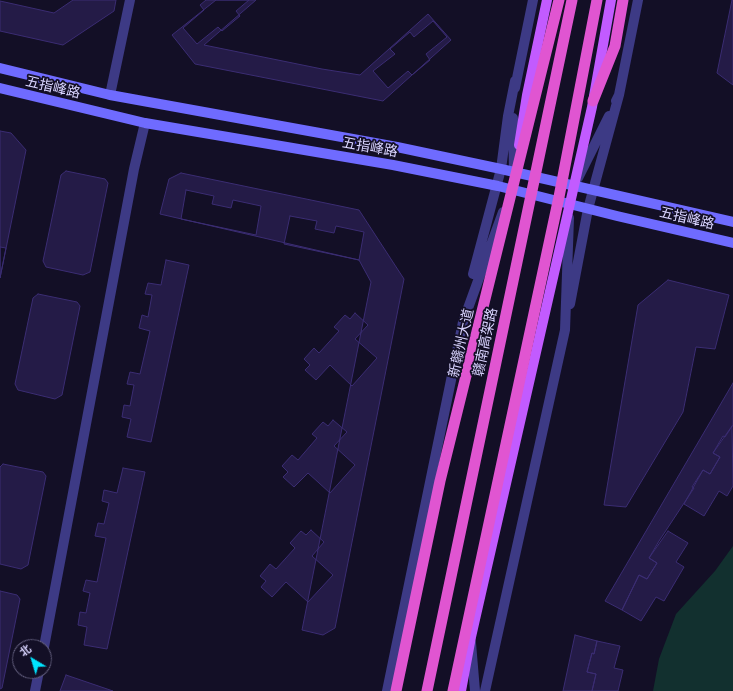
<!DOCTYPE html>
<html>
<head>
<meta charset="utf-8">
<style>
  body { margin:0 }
  #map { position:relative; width:733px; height:691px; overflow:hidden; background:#130f26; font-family:Barlow,"Noto Sans SC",sans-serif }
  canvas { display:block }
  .north { position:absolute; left:12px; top:639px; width:40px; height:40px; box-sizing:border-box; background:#130f26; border:1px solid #625e7d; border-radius:50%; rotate:322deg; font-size:11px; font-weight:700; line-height:16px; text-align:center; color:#d9d4ff }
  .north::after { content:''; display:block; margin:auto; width:14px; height:18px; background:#00e5ff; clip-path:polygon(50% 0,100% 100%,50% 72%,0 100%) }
</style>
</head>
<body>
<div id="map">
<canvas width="733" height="691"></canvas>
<div class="north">北</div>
</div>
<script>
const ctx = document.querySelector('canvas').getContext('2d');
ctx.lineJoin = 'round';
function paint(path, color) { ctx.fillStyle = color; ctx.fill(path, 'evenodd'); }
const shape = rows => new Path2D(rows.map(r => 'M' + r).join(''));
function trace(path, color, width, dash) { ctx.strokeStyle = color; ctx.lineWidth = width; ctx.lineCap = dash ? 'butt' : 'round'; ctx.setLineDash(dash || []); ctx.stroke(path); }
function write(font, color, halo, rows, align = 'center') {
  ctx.font = font + ' Barlow,"Noto Sans SC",sans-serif'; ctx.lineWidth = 3.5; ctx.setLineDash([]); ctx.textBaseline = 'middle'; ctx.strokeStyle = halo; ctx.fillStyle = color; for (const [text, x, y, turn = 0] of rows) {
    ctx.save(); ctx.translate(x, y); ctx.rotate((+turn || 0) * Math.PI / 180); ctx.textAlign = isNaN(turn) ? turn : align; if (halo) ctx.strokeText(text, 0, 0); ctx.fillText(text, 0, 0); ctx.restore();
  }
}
paint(shape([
  [733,546,733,691,653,691,659,659,676,614,715,571]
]), '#12302f');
const building = shape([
  [73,0,116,0,114,11,63,45,0,31,0,1,54,13,73,0],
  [206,0,249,0,236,11,240,16,222,31,218,27,197,44,183,28,204,10,200,5,206,0],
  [216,0,256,0,204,45,322,69,360,75,428,14,451,40,383,101,195,64,172,35,216,0],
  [732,0,733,0,733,85,717,73,732,0],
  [433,21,447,37,426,54,430,60,412,75,408,71,388,88,373,71,395,54,390,49,410,32,414,37,433,21],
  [0,131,11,133,26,150,0,278,0,131],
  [66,171,105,179,108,183,90,272,83,275,46,267,43,261,61,175,66,171],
  [181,173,359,210,404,279,335,628,323,635,302,630,371,282,359,260,160,214,169,179,181,173],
  [186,190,214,196,212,204,231,208,233,200,261,206,256,235,181,219,186,190],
  [290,216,317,221,315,229,334,233,336,226,364,232,359,260,284,244,290,216],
  [0,247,6,248,0,278,0,247],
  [166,260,189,265,151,442,127,437,131,419,122,417,124,405,130,406,134,385,127,384,130,372,140,374,150,331,139,328,142,315,148,317,152,295,145,294,148,283,161,285,166,260],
  [668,280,729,295,715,349,696,347,683,412,626,507,604,505,638,305,668,280],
  [38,294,77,302,80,306,62,395,55,399,18,390,15,384,33,298,38,294],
  [355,313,368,325,355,339,377,358,352,386,330,365,316,380,305,370,310,365,304,359,314,348,319,353,339,331,334,327,345,315,350,319,355,313],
  [733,383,733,425,725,437,723,436,713,453,720,457,710,474,703,470,692,487,694,488,659,541,649,558,657,563,647,579,639,575,622,610,605,601,733,383],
  [333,420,347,432,334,446,355,465,330,493,308,473,294,487,283,477,288,472,282,466,292,455,298,460,317,438,312,434,323,422,328,426,333,420],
  [732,426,733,486,727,496,719,491,704,516,684,504,703,470,710,474,720,457,713,453,732,426],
  [3,464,43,472,46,476,28,565,21,569,0,564,0,467,3,464],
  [123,468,145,472,107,649,84,645,87,627,78,625,80,612,86,613,90,593,83,591,86,580,97,582,106,538,95,536,98,523,104,524,109,503,102,501,104,490,117,493,123,468],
  [311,530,324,542,312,556,333,575,308,602,286,582,272,597,261,587,266,581,260,576,270,564,276,569,295,548,290,543,301,531,306,535,311,530],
  [668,531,688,543,676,562,684,567,664,601,656,597,641,621,622,610,639,575,647,579,657,563,649,558,668,531],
  [0,591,17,595,20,599,2,688,0,689,0,591],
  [575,635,597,641,594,654,592,653,587,672,596,674,592,691,563,691,575,635],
  [597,641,620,646,614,668,623,670,618,691,592,691,596,674,587,672,592,653,594,654,597,641],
  [66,675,113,691,60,691,66,675]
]);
paint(building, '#241b47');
trace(building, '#3b2d73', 1);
trace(shape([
  [44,647,134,169,145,123],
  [35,691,39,671]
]), '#3d3a85', 10);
trace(shape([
  [515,88,533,0],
  [110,95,130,0],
  [616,101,619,95,638,0],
  [513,118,514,172],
  [578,178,609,116],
  [473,274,501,169,508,116,515,81],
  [570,304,588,209,619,95],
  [471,643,475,691],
  [387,691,463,322,503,212],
  [485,691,565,330,569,218]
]), '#3d3a85', 10);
trace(shape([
  [0,68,110,95,397,147,501,169,733,222],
  [0,88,145,123,393,165,498,186,617,216,733,243]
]), '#6f6bff', 10);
trace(shape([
  [519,145,527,95,547,0],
  [461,691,471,637,592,107,611,0]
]), '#c25bff', 10);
trace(shape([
  [593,101,615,46,623,0]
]), '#e055d1', 11);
trace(shape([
  [396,691,440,481,559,0],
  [427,691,572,0],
  [453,691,559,197,597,0]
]), '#e055d1', 11);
write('14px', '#d9d4ff', '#130f26', [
  ["五指峰路",53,87,13],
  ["五指峰路",370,147,10],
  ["五指峰路",687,218,13],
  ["赣南高架路",485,342,-78],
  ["新赣州大道",461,343,-77]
]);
</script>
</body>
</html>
